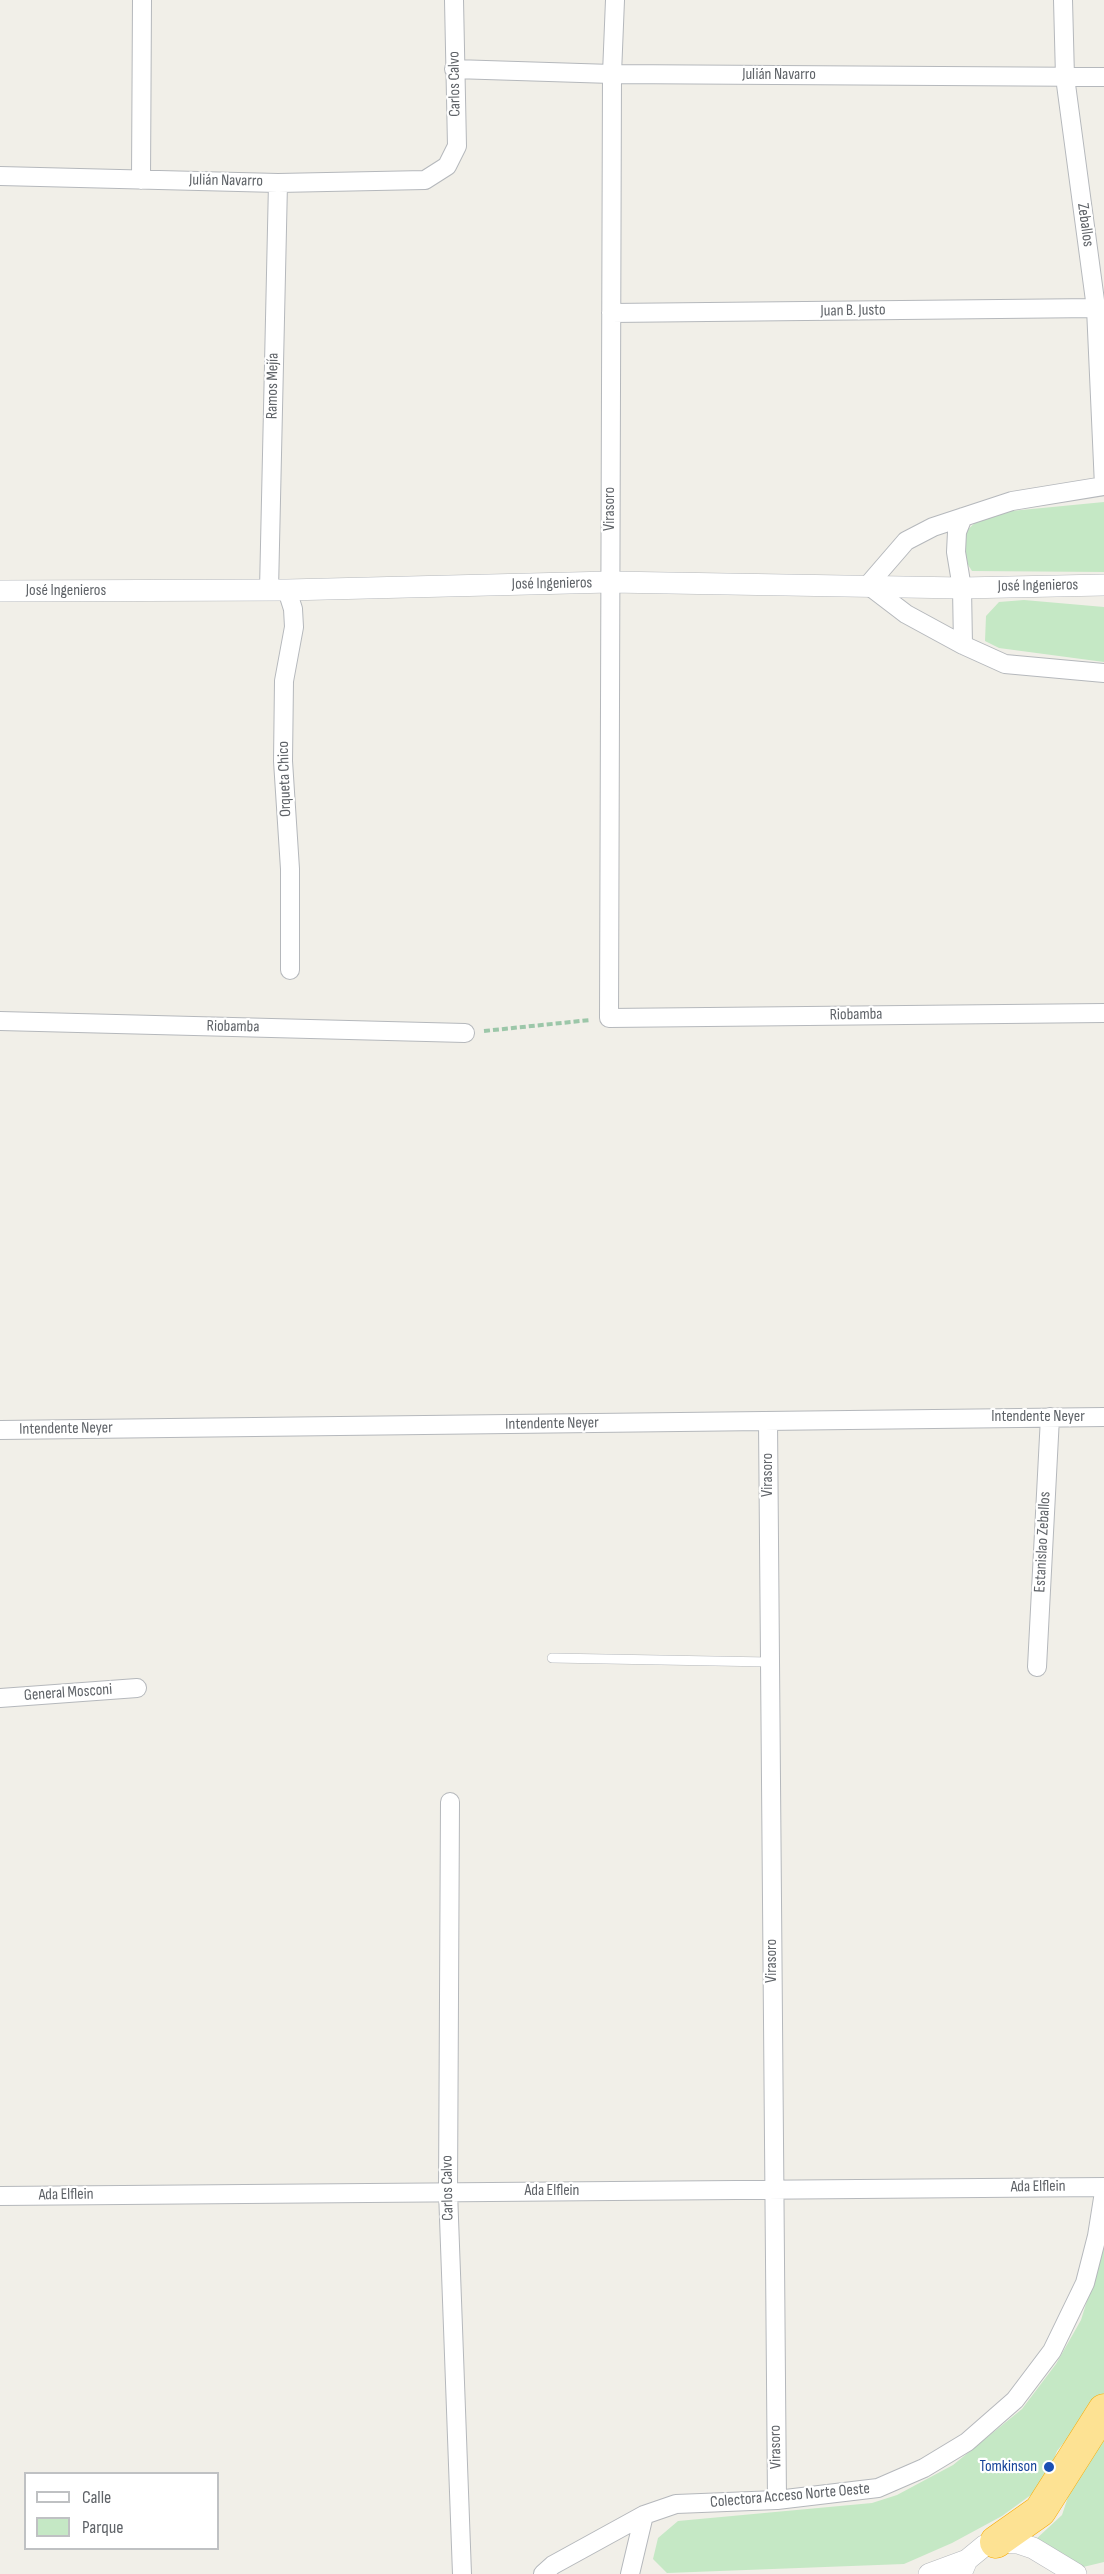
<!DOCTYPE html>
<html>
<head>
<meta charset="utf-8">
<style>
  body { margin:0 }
  #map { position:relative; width:1104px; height:2574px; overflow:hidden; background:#f1efe8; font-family:"Sofia Sans Condensed",sans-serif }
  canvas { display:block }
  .legend { position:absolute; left:24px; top:2472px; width:195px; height:78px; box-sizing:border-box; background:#fff; border:2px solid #bfc1c3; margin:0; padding:8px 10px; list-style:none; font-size:18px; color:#5f6368 }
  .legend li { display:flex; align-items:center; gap:12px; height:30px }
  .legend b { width:30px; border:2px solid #bfc1c3 }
</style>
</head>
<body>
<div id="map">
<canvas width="1104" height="2574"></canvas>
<ul class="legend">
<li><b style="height:8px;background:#fff"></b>Calle</li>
<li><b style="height:16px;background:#c5e8c5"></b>Parque</li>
</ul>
</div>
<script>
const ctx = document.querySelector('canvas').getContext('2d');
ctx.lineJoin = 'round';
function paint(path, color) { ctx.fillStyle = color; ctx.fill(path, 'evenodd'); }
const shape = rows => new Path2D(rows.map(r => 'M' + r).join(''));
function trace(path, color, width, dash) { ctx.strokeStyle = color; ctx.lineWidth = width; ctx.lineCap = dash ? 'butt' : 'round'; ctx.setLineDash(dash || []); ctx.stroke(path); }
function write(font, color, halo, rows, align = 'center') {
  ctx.font = font + ' "Sofia Sans Condensed",sans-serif'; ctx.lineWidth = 4.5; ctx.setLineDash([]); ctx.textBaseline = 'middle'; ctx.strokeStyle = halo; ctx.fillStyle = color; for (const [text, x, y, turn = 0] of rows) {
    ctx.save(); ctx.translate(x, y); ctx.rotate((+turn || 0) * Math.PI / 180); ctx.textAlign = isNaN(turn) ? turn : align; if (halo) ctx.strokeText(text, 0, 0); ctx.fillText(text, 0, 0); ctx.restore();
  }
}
paint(shape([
  [1104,502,1104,572,972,571,963,557,964,533,978,520,1011,511],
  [1024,600,1104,607,1104,662,999,648,985,641,986,616,999,602],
  [1104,2246,1104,2393,1057,2451,1051,2467,1035,2492,1002,2516,952,2543,904,2564,667,2573,653,2559,658,2538,678,2521,872,2503,897,2495,953,2465,1022,2409,1056,2364,1081,2320],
  [1104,2431,1104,2562,1079,2568,1035,2540,1062,2515,1071,2488]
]), '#c5e8c5');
const service = shape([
  [552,1658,769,1662]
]);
const minor = shape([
  [615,0,612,74,609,1018,1104,1013],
  [1063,0,1065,77,1096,308,1104,486],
  [454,69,612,74,1104,77],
  [0,176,278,183,425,180,447,166,457,146,454,0],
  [141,180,142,0],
  [611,313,1096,308],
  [1104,486,1012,501,933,527,906,541,868,585,906,614,963,645,1005,664,1104,673],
  [963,517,957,532,956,552,962,588,963,645],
  [269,590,278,183],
  [287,590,293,609,294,627,284,681,283,761,290,869,290,970],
  [0,1021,465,1033],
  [768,1421,777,2500],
  [0,1430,1104,1417],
  [1037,1667,1050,1417],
  [0,1698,137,1688],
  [450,1802,448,2191,462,2574],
  [0,2196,1104,2187],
  [543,2574,553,2565,644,2515,676,2504,777,2500,878,2488,924,2468,967,2442,1015,2400,1052,2351,1085,2283,1097,2236,1104,2192],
  [630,2574,644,2515]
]);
const tertiary = shape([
  [0,591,287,590,610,582,962,588,1104,585],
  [929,2574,967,2560],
  [961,2574,967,2560,984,2546,996,2542,1018,2543,1033,2548,1076,2574]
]);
const motorway = shape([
  [996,2542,1040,2511,1104,2410]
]);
trace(service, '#b5b8bc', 10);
trace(minor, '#b5b8bc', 20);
trace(tertiary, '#b5b8bc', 22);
trace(motorway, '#f9ab00', 33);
trace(shape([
  [484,1031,590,1020]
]), '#9cc7a9', 4, [6, 3]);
trace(service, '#fff', 9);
trace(minor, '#fff', 18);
trace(tertiary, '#fff', 21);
trace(motorway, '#fde293', 32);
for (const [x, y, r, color] of [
  [1049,2467,6,"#1a4fb4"]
]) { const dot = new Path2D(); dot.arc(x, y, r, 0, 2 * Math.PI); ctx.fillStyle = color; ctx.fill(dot); trace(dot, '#fff', 2); }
write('16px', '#5f6368', '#fff', [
  ["Julián Navarro",779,75],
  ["Carlos Calvo",455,84,-91],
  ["Julián Navarro",226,181,1],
  ["Zeballos",1085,225,82],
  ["Juan B. Justo",853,311,-1],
  ["Ramos Mejía",273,386,-89],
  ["Virasoro",610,509,-90],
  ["José Ingenieros",552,584,-1],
  ["José Ingenieros",1038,586,-1],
  ["José Ingenieros",66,591],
  ["Orqueta Chico",285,779,-92],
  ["Riobamba",856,1015,-1],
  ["Riobamba",233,1027,1],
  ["Intendente Neyer",1038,1417],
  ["Intendente Neyer",552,1424,-1],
  ["Intendente Neyer",66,1429,-1],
  ["Virasoro",768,1475,-90],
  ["Estanislao Zeballos",1043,1542,-87],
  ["General Mosconi",68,1693,-4],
  ["Virasoro",772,1961,-90],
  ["Ada Elflein",1038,2187,-1],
  ["Carlos Calvo",448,2188,-91],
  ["Ada Elflein",552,2191],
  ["Ada Elflein",66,2195,-1],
  ["Virasoro",776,2447,-91],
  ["Colectora Acceso Norte Oeste",790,2496,-5]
]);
write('16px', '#164399', '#fff', [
  ["Tomkinson",1037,2467]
], 'right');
</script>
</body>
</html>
